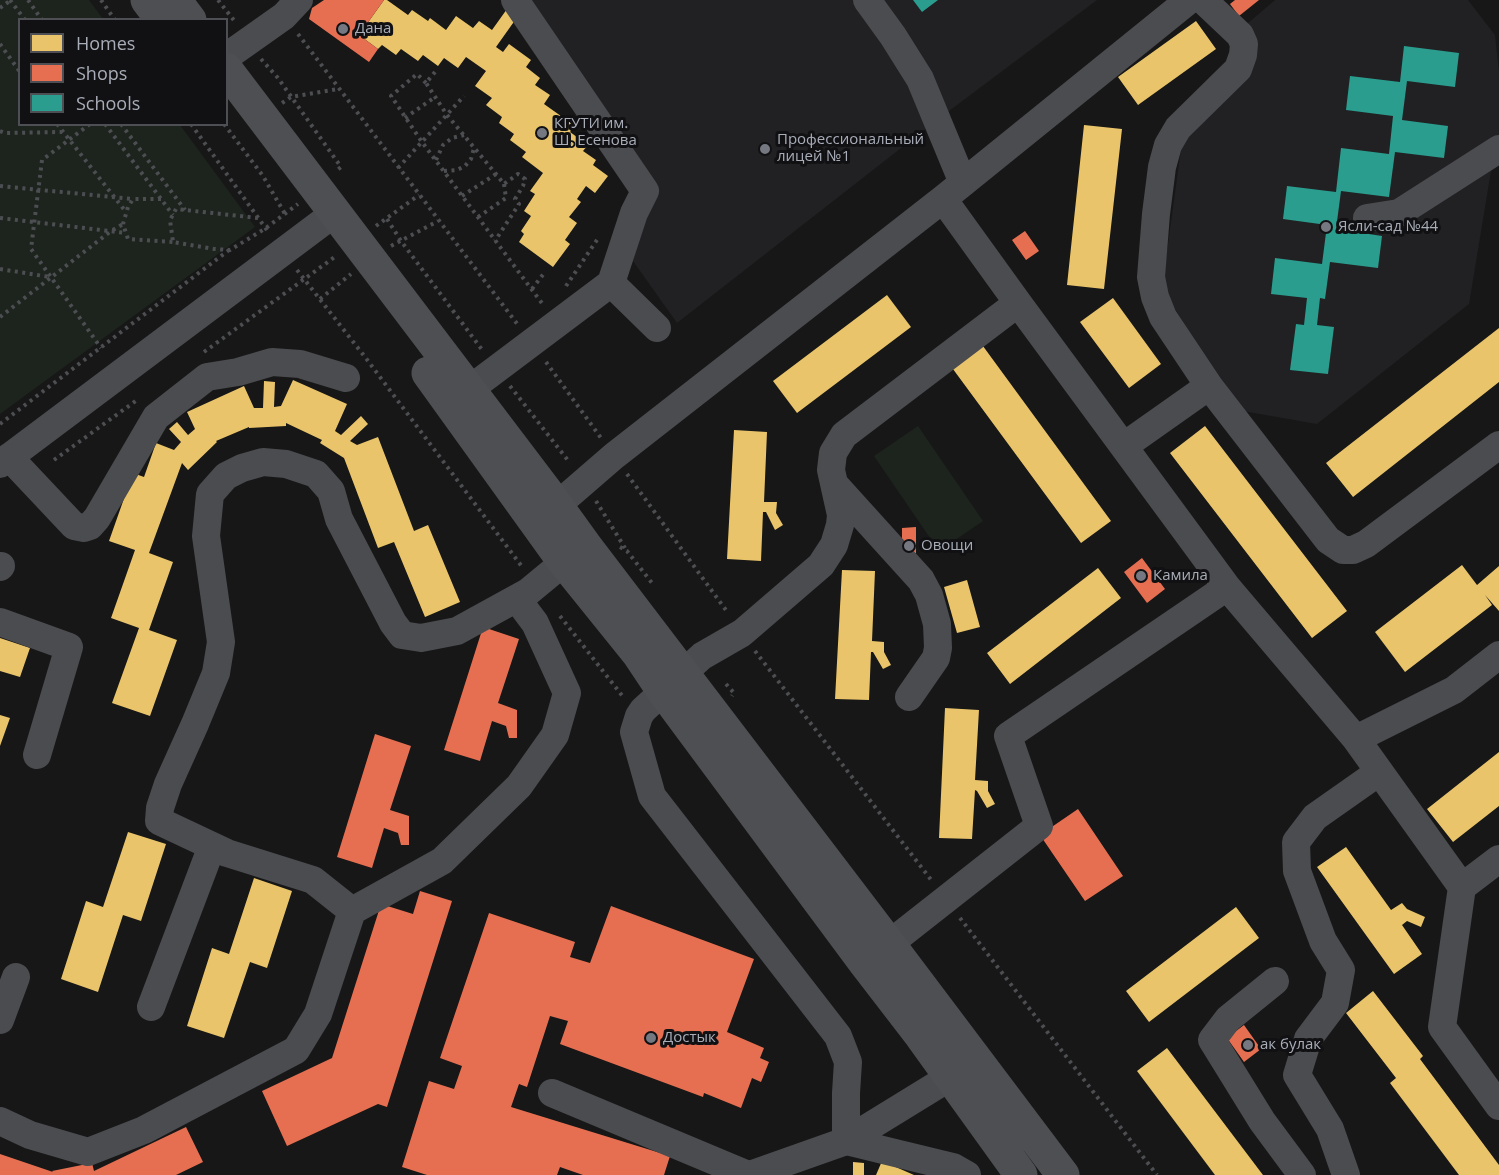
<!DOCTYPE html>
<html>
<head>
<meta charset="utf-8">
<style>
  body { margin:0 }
  #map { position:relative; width:1499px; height:1175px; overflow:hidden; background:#171717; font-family:"Open Sans",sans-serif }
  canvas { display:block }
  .legend { position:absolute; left:18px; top:18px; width:210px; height:108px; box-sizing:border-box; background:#111113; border:2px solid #4d4f55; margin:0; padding:8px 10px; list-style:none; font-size:18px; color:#a8adb8 }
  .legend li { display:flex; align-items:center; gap:12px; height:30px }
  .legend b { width:30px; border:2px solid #4d4f55 }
</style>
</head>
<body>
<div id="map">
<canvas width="1499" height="1175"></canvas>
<ul class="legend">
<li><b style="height:16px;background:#e9c46a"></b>Homes</li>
<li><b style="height:16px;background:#e76f51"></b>Shops</li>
<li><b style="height:16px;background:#2a9d8f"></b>Schools</li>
</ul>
</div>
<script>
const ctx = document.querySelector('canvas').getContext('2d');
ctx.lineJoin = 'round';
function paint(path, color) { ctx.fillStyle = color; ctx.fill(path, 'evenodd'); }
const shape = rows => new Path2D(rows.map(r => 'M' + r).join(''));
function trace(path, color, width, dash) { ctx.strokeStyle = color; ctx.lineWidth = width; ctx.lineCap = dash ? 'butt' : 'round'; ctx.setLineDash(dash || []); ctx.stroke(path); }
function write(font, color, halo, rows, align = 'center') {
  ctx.font = font + ' "Open Sans",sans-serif'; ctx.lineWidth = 6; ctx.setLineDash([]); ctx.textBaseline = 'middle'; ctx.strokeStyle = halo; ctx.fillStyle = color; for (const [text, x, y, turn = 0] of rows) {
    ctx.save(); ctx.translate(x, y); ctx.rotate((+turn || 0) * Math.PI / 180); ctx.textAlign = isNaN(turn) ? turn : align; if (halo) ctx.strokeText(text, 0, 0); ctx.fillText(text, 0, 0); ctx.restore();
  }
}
paint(shape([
  [518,0,1097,0,937,120,677,323,633,261,652,178],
  [1275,0,1468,0,1495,35,1499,72,1499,161,1492,165,1469,304,1317,424,1237,410,1162,288,1184,127,1240,81,1248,23]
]), '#212123');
paint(shape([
  [0,0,89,0,103,19,20,20,20,124,180,125,255,227,0,414],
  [918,426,983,521,939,551,874,456]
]), '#1d241e');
paint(shape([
  [384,0,387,0,408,15,412,10,428,21,430,18,446,30,456,16,473,28,479,21,492,30,507,9,518,16,496,47,503,52,509,44,531,60,526,67,540,78,535,85,550,95,544,104,575,126,570,132,588,145,583,151,596,160,593,165,608,176,595,193,586,186,577,199,581,202,569,217,577,223,565,240,570,244,553,267,519,242,524,234,521,231,531,216,524,211,535,194,530,191,543,173,522,157,526,152,510,140,514,134,499,123,502,117,486,105,492,98,475,86,486,71,466,57,458,68,444,58,438,66,423,55,418,61,401,49,396,55,382,45,378,49,359,35],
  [1196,21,1216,49,1138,105,1118,77],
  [1084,125,1122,129,1104,289,1067,285],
  [887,295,911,327,797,413,773,381],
  [1113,298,1161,364,1129,388,1080,322],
  [1499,328,1499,382,1353,497,1326,463],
  [980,342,1111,521,1081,543,950,365],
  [293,380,347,404,335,431,341,435,361,416,368,424,350,441,357,445,378,437,414,531,428,525,460,602,425,617,394,542,378,548,344,458,320,443,322,440,286,423,286,426,249,428,249,427,216,441,217,442,188,470,182,463,149,553,173,562,149,630,177,640,150,716,112,703,139,628,111,618,135,550,109,541,133,473,144,477,156,443,174,450,181,442,169,429,177,422,188,435,195,429,187,412,244,386,254,408,263,408,264,381,275,382,274,407,281,406],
  [1205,426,1347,611,1312,638,1170,453],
  [734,430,767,432,764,502,777,502,776,513,783,525,775,530,766,512,763,512,761,561,727,559],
  [1462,565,1477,585,1499,566,1499,611,1485,595,1492,605,1405,672,1375,632],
  [1098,568,1121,598,1010,684,987,653],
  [842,570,875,571,872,641,884,642,884,652,891,665,883,669,873,652,871,652,869,700,835,699],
  [967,580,980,627,957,633,944,587],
  [0,638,30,648,20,677,0,671],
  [945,708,979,710,975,780,988,781,988,791,995,804,987,808,977,791,975,790,972,839,939,838],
  [0,715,10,718,0,746],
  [1499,752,1499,806,1453,842,1427,809],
  [128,832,166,844,141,921,123,915,98,992,61,979,86,901,103,907],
  [1346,847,1391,910,1402,903,1407,909,1425,917,1421,927,1407,921,1402,925,1422,954,1394,974,1317,867],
  [254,878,292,891,267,968,250,962,224,1038,187,1026,212,948,229,954],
  [1236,907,1259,938,1149,1022,1126,991],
  [1373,991,1423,1056,1420,1059,1499,1165,1499,1175,1459,1175,1390,1083,1396,1078,1346,1013],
  [1167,1048,1263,1175,1215,1175,1137,1071],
  [882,1161,914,1175,876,1175],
  [853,1162,864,1163,864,1175,853,1175]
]), '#e9c46a');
paint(shape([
  [324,0,384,0,359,35,378,49,369,62,309,19,312,8],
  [1235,0,1259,0,1239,16,1230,4],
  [1025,231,1039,251,1026,260,1012,240],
  [916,527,916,553,902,553,902,528],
  [1142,558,1165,589,1147,603,1124,572],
  [483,627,519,639,498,703,517,710,517,738,509,738,506,726,492,721,480,761,444,750],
  [375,734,411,746,390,810,409,816,409,845,401,845,398,833,384,828,372,868,337,857],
  [1078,809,1123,876,1085,901,1040,835],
  [420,891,452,901,387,1107,378,1104,287,1146,262,1091,332,1058,381,904,413,914],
  [611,906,754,959,727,1032,764,1048,760,1058,769,1062,761,1082,752,1078,741,1108,704,1093,703,1097,560,1044,568,1021,550,1016,527,1087,519,1084,511,1107,670,1156,664,1175,583,1175,560,1167,557,1175,427,1175,402,1167,429,1081,454,1089,462,1066,440,1058,489,913,575,942,570,957,590,963],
  [1244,1025,1261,1049,1244,1062,1227,1038],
  [186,1127,203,1162,176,1175,0,1175,0,1154,53,1172,52,1171,92,1163,94,1171]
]), '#e76f51');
paint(shape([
  [913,0,938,0,922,12],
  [1404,46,1459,53,1455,87,1407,81,1402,120,1448,126,1444,158,1395,152,1389,197,1341,191,1336,229,1382,236,1378,268,1330,262,1325,299,1320,298,1317,325,1334,327,1328,374,1290,370,1296,324,1304,325,1307,298,1271,294,1275,258,1322,264,1327,225,1283,219,1287,186,1336,192,1341,148,1389,154,1393,116,1346,110,1350,76,1400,82]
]), '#2a9d8f');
trace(shape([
  [10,0,25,20],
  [28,0,42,20],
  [101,0,115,20],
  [218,0,236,23],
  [0,8,11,0],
  [298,34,518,325],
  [0,44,20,72],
  [261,59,278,78,341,167,335,172],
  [435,72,426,83,447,115,496,174,504,184,518,174,525,179,523,186,515,199,519,204,495,241],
  [426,83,417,74,391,96,422,142,544,306],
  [282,103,291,97,338,89],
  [405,118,435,97],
  [57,124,126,212],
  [90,124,42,160,31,249,101,348],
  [105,124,173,215],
  [121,124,185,210],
  [191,124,269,233],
  [224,124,263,176,285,214],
  [0,131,5,133,62,132],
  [436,160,443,145,452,138,464,135],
  [398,168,464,96],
  [444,171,457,170,465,166,471,159,474,148],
  [0,186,133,199],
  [462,196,496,174],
  [161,199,133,199,128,207,123,224,128,239,173,242],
  [478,217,506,198,504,184],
  [0,218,126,233],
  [258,218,176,209,170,220,173,242,214,249,230,250,266,228,298,204],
  [387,219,401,241,483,351],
  [376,226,419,195],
  [391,246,438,221],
  [0,269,50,277],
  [297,270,365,357,523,568],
  [566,286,599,237],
  [532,289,545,272],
  [320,299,351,274],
  [0,317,111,231,123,224],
  [204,352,336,256],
  [546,362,601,438],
  [510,386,570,463],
  [0,424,229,250],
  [54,460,137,400],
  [627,474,728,613],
  [596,501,625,548],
  [620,547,627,551,652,583],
  [560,616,624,698],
  [755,651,932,881],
  [726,684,734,693,732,696],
  [960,918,1157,1175]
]), '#4d4e52', 4, [3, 4.5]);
trace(shape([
  [515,0,645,191,634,213,611,283],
  [867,0,893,36,920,79,963,183],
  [1203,0,1240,35,1244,44,1243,55,1238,69,1178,128,1168,145,1162,167,1156,214,1151,277,1155,297,1163,317,1209,386,1328,540,1343,550,1353,550,1366,544,1499,445],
  [226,57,284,16,299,0],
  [943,199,1018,303,1227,587,1356,739,1462,887,1442,1027,1499,1106],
  [1367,218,1399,213,1499,149],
  [450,404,611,283,657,328],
  [1124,446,1209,386],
  [9,457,74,526,84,528,90,526,97,518,156,417,207,377,238,372,272,362,300,364,346,378],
  [0,464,336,212],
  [835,485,921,580,929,595,937,624,938,648,936,658,909,697],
  [540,520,614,456,943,199,1189,0],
  [0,567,1,566],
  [0,622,69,647,37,755],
  [1356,739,1454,690,1499,655],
  [1462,887,1499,859],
  [352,911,313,880,227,853,159,821,160,808,168,784,195,724,216,673,221,642,206,536,210,494,226,476,242,468,263,462,286,464,316,474,331,491,339,519,393,623,402,635,421,638,457,631,528,592,580,549],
  [871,957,889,944,1039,826,1008,736,1227,587],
  [1275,981,1228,1019,1212,1040,1262,1121,1302,1175],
  [151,1007,212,846],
  [0,1020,16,977],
  [552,1093,748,1175],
  [0,1121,30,1135,88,1152,144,1130,296,1050,318,1014,352,911,442,861,519,786,555,735,567,693,535,623,517,599],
  [846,1141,846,1093,848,1062,838,1036,652,796,634,732,639,716,643,710,702,656,742,633,821,565,834,545,840,525,841,515,831,470,833,453,844,435,1018,303],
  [846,1141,953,1167,967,1175],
  [750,1175,846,1141,968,1066],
  [1346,1175,1330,1129,1297,1075,1308,1039,1335,1003,1341,970,1323,941,1297,871,1296,842,1315,817,1379,772]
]), '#4b4c50', 28);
trace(shape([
  [147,0,162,20],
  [175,0,190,20],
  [226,69,546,491,585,545,889,944,1063,1175],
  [428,373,564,562,639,655,663,691,864,962,921,1036,1021,1175]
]), '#4d4f52', 33);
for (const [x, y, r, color] of [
  [343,29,6,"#757880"],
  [542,133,6,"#757880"],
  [765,149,6,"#757880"],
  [1326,227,6,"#757880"],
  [909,546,6,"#757880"],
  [1141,576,6,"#757880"],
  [651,1038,6,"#757880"],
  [1248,1045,6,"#757880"]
]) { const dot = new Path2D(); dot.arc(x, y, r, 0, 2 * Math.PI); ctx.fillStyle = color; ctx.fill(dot); trace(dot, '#111113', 2); }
write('15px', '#a8adb8', '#111113', [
  ["Дана",355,29],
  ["КГУТИ им.",554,124],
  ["Ш. Есенова",554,141],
  ["Профессиональный",777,140],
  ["лицей №1",777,157],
  ["Ясли-сад №44",1338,227],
  ["Овощи",921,546],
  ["Камила",1153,576],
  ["Достык",663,1038],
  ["ак булак",1260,1045]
], 'left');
</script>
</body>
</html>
